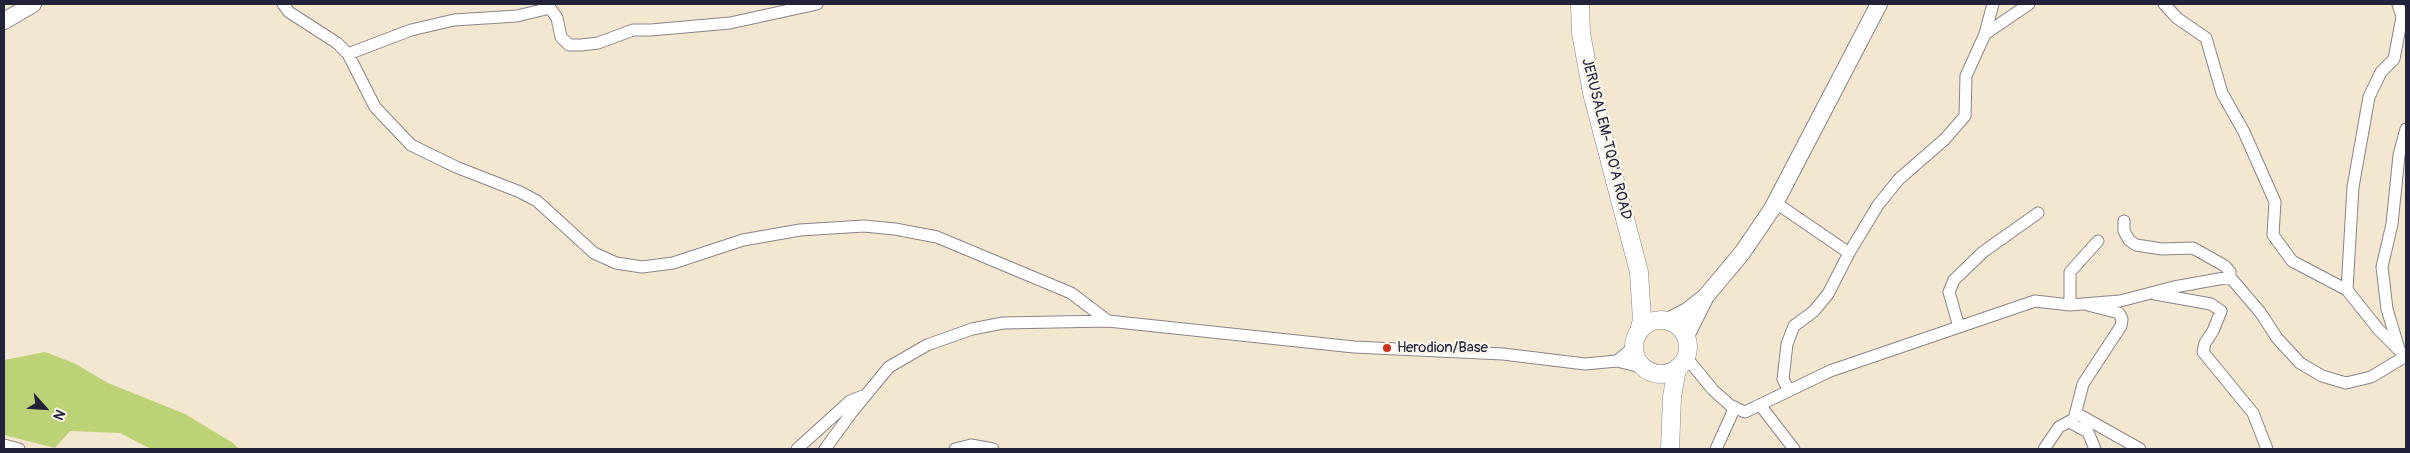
<!DOCTYPE html>
<html>
<head>
<meta charset="utf-8">
<style>
  body { margin:0 }
  #map { position:relative; width:2410px; height:453px; overflow:hidden; background:#f4e7d0; font-family:Pangolin,sans-serif }
  canvas { display:block }
  .frame { position:absolute; inset:0; border:5px solid #22223b; pointer-events:none }
  .north { position:absolute; left:20px; top:383px; width:50px; height:50px; -webkit-text-stroke:4px #f7f3e8; paint-order:stroke; rotate:116deg; font-size:14px; font-weight:700; line-height:20px; text-align:center; color:#22223b }
  .north::after { content:''; display:block; margin:auto; width:18px; height:22px; background:#22223b; clip-path:polygon(50% 0,100% 100%,50% 72%,0 100%) }
</style>
</head>
<body>
<div id="map">
<canvas width="2410" height="453"></canvas>
<div class="frame"></div>
<div class="north">N</div>
</div>
<script>
const ctx = document.querySelector('canvas').getContext('2d');
ctx.lineJoin = 'round';
function paint(path, color) { ctx.fillStyle = color; ctx.fill(path, 'evenodd'); }
const shape = rows => new Path2D(rows.map(r => 'M' + r).join(''));
function trace(path, color, width, dash) { ctx.strokeStyle = color; ctx.lineWidth = width; ctx.lineCap = dash ? 'butt' : 'round'; ctx.setLineDash(dash || []); ctx.stroke(path); }
function write(font, color, halo, rows, align = 'center') {
  ctx.font = font + ' Pangolin,sans-serif'; ctx.lineWidth = 5; ctx.setLineDash([]); ctx.textBaseline = 'middle'; ctx.strokeStyle = halo; ctx.fillStyle = color; for (const [text, x, y, turn = 0] of rows) {
    ctx.save(); ctx.translate(x, y); ctx.rotate((+turn || 0) * Math.PI / 180); ctx.textAlign = isNaN(turn) ? turn : align; if (halo) ctx.strokeText(text, 0, 0); ctx.fillText(text, 0, 0); ctx.restore();
  }
}
paint(shape([
  [45,352,74,363,108,383,185,414,233,443,239,449,151,449,120,433,70,431,55,448,4,435,4,360]
]), '#bcd276');
const street = shape([
  [283,4,289,12,337,43,348,54,411,30,454,20,517,16,550,8,557,18,561,37,569,45,581,45,598,43,633,30,651,30,730,23,817,4],
  [2164,4,2177,18,2206,38,2222,93,2244,132,2275,202,2273,235,2292,261,2347,290,2379,330,2405,356],
  [1985,34,2029,4],
  [348,54,375,107,411,145,456,167,520,192,537,201,594,253,616,263,642,267,673,263,743,240,800,230,864,226,895,229,937,237,1071,293,1108,321],
  [1776,203,1849,253],
  [2124,221,2124,231,2129,240,2136,245,2162,249,2193,248,2225,266,2230,272,2230,277],
  [2347,290,2353,187,2369,97,2381,72,2394,59,2402,17,2398,4],
  [2155,294,2211,304,2221,311,2213,331,2205,343,2203,352,2253,413,2267,449],
  [2070,305,2070,272,2098,241],
  [1959,327,1949,292,1954,280,1983,252,2038,213],
  [2399,349,2387,309,2382,267,2392,224,2399,155,2406,129],
  [1686,357,1713,390,1731,406,1745,412,1830,371,2035,301,2070,305,2120,301,2174,287,2230,277,2260,312,2277,338,2300,363,2322,376,2346,383,2371,377,2406,356],
  [1617,361,1629,351,1635,339],
  [1789,391,1783,379,1787,344,1794,326,1814,311,1828,294,1849,253,1878,205,1899,179,1945,139,1965,116,1966,76,1985,34,1993,4],
  [1760,405,1794,449],
  [2076,413,2140,449],
  [2069,422,2088,432,2095,449],
  [4,445,19,449],
  [797,449,850,401,863,396],
  [825,449,852,412,889,367,927,345,972,329,1003,323,1108,321,1354,347,1503,354,1585,364,1617,361,1645,368],
  [955,449,971,445,993,449],
  [1716,449,1735,407],
  [2044,449,2059,427,2074,419,2083,384,2121,326,2122,319,2119,313,2088,305]
]);
const secondary = shape([
  [4,21,33,4],
  [1668,321,1687,311,1705,297],
  [1686,336,1706,296,1742,253,1772,209,1879,4]
]);
const primary = shape([
  [1580,4,1581,33,1592,93,1639,272,1642,320,1639,331],
  '1634 347a27 27 0 1 1 54 0a27 27 0 1 1-54 0Z',
  [1670,449,1672,397,1677,368]
]);
trace(street, '#8b8486', 13);
trace(secondary, '#8b8486', 18);
trace(primary, '#8b8486', 19);
trace(street, '#fff', 11);
trace(secondary, '#fff', 16);
trace(primary, '#fff', 18);
for (const [x, y, r, color] of [
  [1387,348,5,"#c8321e"]
]) { const dot = new Path2D(); dot.arc(x, y, r, 0, 2 * Math.PI); ctx.fillStyle = color; ctx.fill(dot); trace(dot, '#f7f3e8', 2); }
write('15px', '#22223b', '#f7f3e8', [
  ["JERUSALEM-TQO'A ROAD",1606,139,76]
]);
write('15px', '#22223b', '#f7f3e8', [
  ["Herodion/Base",1397,348]
], 'left');
</script>
</body>
</html>
